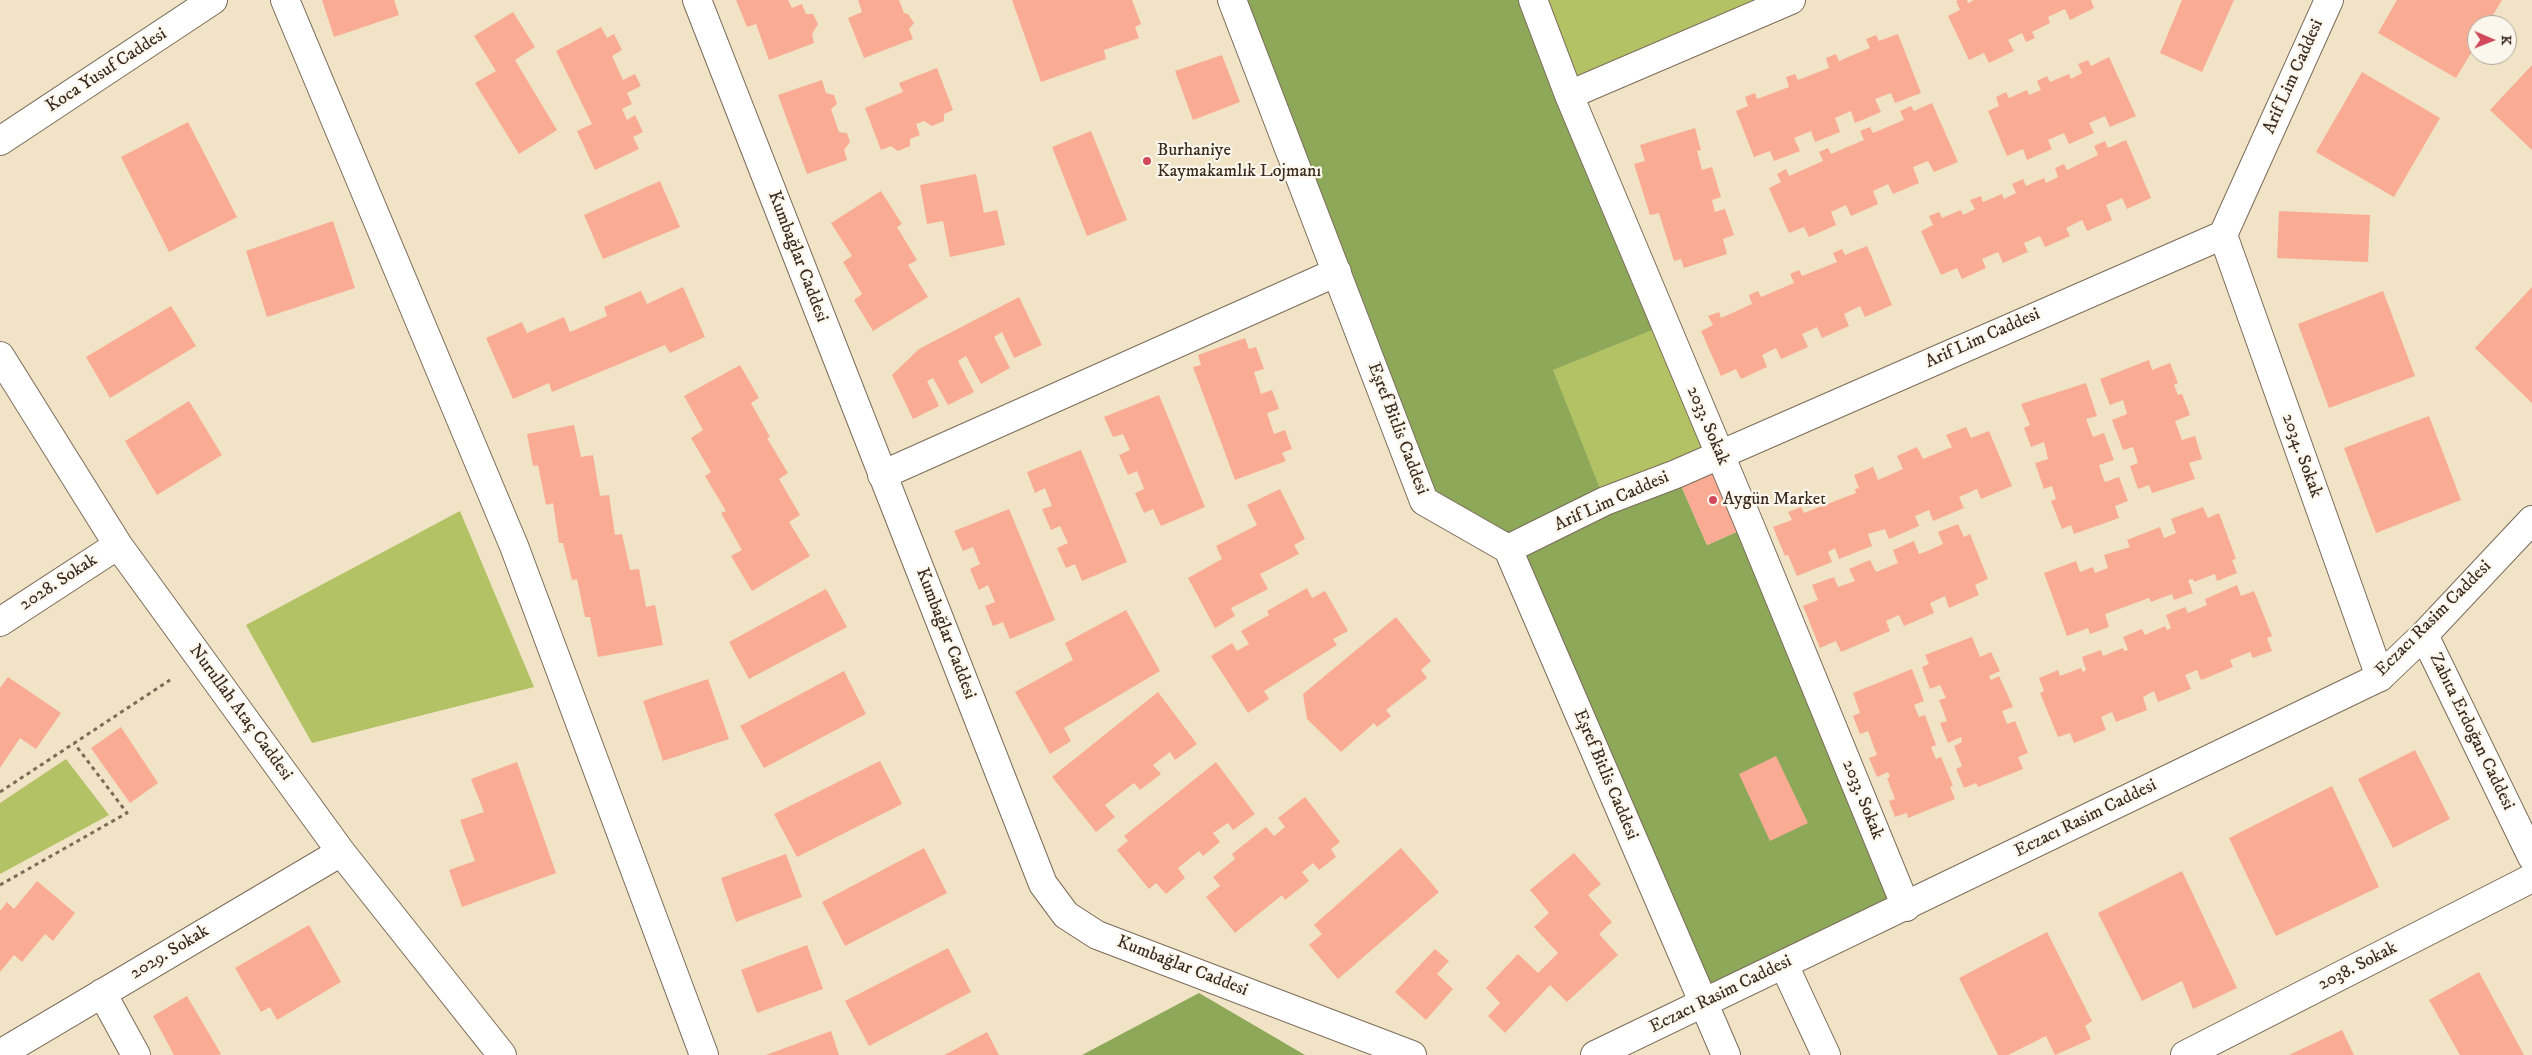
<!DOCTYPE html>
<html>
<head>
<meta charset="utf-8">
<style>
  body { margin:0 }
  #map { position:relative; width:2532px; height:1055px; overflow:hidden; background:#f1e3c6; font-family:"IM FELL DW Pica",serif }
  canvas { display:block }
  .north { position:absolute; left:2467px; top:15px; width:50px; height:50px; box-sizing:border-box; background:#fbf7ec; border:1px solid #aea59a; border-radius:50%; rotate:91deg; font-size:14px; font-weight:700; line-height:20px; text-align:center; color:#3b2a1e }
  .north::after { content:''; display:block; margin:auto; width:18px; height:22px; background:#d1495b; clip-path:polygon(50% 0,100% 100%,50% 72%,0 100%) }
</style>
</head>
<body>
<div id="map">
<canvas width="2532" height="1055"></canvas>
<div class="north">K</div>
</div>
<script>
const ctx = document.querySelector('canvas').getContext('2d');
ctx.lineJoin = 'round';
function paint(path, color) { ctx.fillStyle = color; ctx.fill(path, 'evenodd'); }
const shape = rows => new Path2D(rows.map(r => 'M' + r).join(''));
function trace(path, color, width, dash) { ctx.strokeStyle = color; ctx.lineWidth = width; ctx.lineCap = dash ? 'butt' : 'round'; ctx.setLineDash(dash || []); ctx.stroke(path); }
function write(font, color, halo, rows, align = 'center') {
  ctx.font = font + ' "IM FELL DW Pica",serif'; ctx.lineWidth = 4.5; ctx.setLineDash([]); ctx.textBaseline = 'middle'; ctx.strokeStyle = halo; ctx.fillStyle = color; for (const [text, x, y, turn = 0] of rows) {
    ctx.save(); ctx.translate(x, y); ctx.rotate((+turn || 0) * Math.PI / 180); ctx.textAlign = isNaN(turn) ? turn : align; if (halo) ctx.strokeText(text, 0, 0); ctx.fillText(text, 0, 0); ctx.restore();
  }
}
paint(shape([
  [1533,0,1791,0,1569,95],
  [1665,325,1719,455,1605,501,1552,370],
  [460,511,534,687,312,743,246,625],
  [66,759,109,815,0,874,0,803]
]), '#b3c265');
paint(shape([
  [1232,0,1533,0,1665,325,1553,370,1605,501,1676,474,1707,545,1750,526,1906,907,1704,1004,1508,549,1424,501],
  [1199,993,1305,1055,1082,1055]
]), '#8ea85a');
paint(shape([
  [322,0,394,0,399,15,334,37],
  [736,0,788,0,792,8,802,4,806,14,813,14,818,24,812,34,814,43,769,60,756,24,747,27],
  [858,0,899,0,904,13,908,14,914,23,909,29,913,39,864,58,848,18,862,12],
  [1012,0,1132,0,1141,24,1135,27,1139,38,1104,50,1106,59,1041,82],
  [1959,0,1967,0,1968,3,1974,0,2091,0,2094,8,2070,20,2065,9,2048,17,2050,23,2032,32,2035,38,2026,42,2022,33,2008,40,2014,51,1989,63,1984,53,1969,60,1948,16,1960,10,1956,1],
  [2182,0,2234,0,2202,72,2160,53],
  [2397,0,2502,0,2487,25,2477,25,2477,43,2456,78,2378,33],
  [513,12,535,47,515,60,557,130,519,154,475,83,496,71,474,36],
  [601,27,607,38,614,34,622,50,612,56,623,80,635,74,641,86,627,93,632,104,622,109,627,120,635,115,643,132,633,137,639,149,595,170,577,131,592,124,556,51],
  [1898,34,1921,93,1895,103,1891,93,1875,99,1881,112,1855,123,1851,111,1835,118,1840,132,1815,142,1811,131,1794,138,1800,151,1774,161,1770,151,1754,157,1736,111,1748,106,1745,97,1755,93,1757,99,1789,87,1786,77,1795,74,1798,80,1829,68,1826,58,1836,54,1839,61,1870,48,1866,39,1876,35,1879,41],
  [1222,55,1240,102,1193,120,1175,71],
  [2109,57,2136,116,2110,127,2105,116,2089,123,2094,133,2069,144,2064,133,2048,140,2052,149,2027,160,2023,149,2007,156,1988,111,1999,106,1996,97,2006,92,2009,98,2027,90,2029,95,2041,90,2037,81,2047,76,2050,82,2069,74,2071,79,2082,73,2078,64,2088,60,2091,66],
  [2532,65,2532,150,2490,110],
  [937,68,953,110,944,114,944,121,932,126,924,121,916,124,920,135,910,139,910,146,898,151,891,146,881,150,865,108,903,92,899,83],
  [2362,72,2440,118,2394,197,2316,152],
  [822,80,826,93,834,95,837,104,831,109,839,132,847,133,850,142,844,150,847,160,807,174,778,95],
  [1932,103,1958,162,1934,172,1928,161,1913,167,1919,183,1893,194,1888,184,1873,191,1878,204,1851,216,1846,205,1831,212,1836,225,1809,237,1804,227,1789,233,1769,188,1781,182,1777,174,1786,169,1789,176,1823,161,1819,152,1828,148,1831,154,1864,140,1860,131,1870,127,1873,133,1904,120,1900,111,1911,106,1914,111],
  [188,122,237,217,169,252,121,157],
  [1695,128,1701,150,1697,151,1702,170,1712,167,1721,197,1712,200,1715,212,1725,209,1734,235,1723,239,1727,254,1684,268,1681,259,1674,261,1659,213,1650,215,1634,164,1645,161,1640,145],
  [1091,131,1127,220,1087,236,1052,147],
  [2126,140,2151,198,2127,209,2122,198,2106,205,2112,220,2087,231,2082,220,2066,228,2070,236,2045,247,2040,236,2024,243,2028,252,2003,263,1998,252,1982,259,1986,268,1962,279,1957,268,1941,275,1921,231,1933,225,1929,216,1939,212,1942,218,1961,210,1963,215,1975,209,1970,200,1981,196,1983,202,2002,194,2004,199,2016,193,2012,184,2023,179,2026,186,2044,178,2046,183,2058,177,2055,168,2064,164,2067,170,2098,155,2094,146,2105,141,2108,148],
  [976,174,984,213,997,210,1005,245,950,257,943,221,927,224,920,185],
  [660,181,680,227,603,259,584,215],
  [881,191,902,224,897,227,917,260,908,265,928,297,873,331,854,300,862,294,843,262,852,256,831,223],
  [2279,211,2370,215,2368,262,2277,258],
  [333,221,355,288,267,317,246,251],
  [1867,246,1892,305,1865,317,1860,306,1844,314,1849,326,1822,338,1817,327,1802,334,1808,347,1781,359,1776,348,1762,355,1767,367,1741,379,1736,369,1721,376,1701,331,1713,325,1708,316,1719,312,1721,318,1752,304,1749,295,1758,291,1761,297,1794,283,1790,274,1799,270,1802,276,1837,262,1833,253,1842,249,1845,255],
  [683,287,705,337,670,353,665,345,552,392,549,383,513,399,486,338,522,322,527,333,564,317,570,332,607,316,604,307,641,291,647,304],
  [2532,287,2532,403,2475,348],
  [2383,291,2415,376,2329,408,2298,324],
  [1019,297,1042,345,1014,358,1002,332,994,337,1010,368,981,384,966,356,958,361,974,392,948,405,933,378,927,381,939,406,913,419,892,375,919,349],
  [171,306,196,346,110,398,86,357],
  [1245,338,1249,349,1256,347,1264,369,1254,372,1261,394,1272,390,1279,409,1267,413,1274,434,1285,430,1292,449,1282,453,1286,461,1235,480,1193,367,1201,365,1198,355],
  [2149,360,2152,370,2170,363,2178,383,2174,385,2178,395,2182,394,2190,415,2175,421,2182,440,2195,436,2202,459,2189,463,2195,479,2152,493,2149,485,2138,489,2130,466,2138,463,2133,447,2123,450,2112,420,2127,414,2123,400,2110,405,2100,379],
  [740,365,759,398,751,403,770,437,767,438,788,473,779,479,800,515,789,522,810,556,752,591,731,556,742,550,721,513,726,511,705,476,711,472,691,438,703,430,684,396],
  [2086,383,2097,416,2086,419,2093,437,2104,433,2114,460,2099,465,2102,475,2105,482,2119,477,2128,501,2115,506,2119,518,2074,534,2071,525,2062,529,2051,501,2056,499,2052,486,2044,489,2035,463,2048,459,2044,442,2031,447,2024,428,2030,425,2021,404],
  [1159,395,1205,507,1161,526,1153,509,1144,513,1135,493,1144,489,1137,471,1128,475,1119,455,1130,450,1123,434,1113,437,1104,417],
  [189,401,222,455,157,495,125,441],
  [2429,416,2461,500,2376,533,2344,448],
  [574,425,581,457,593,455,600,496,609,495,615,535,622,534,630,570,639,569,646,607,655,605,663,645,598,657,590,617,585,617,577,579,572,580,563,543,559,543,553,503,546,505,538,465,533,466,527,434],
  [1966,427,1971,438,1989,431,2012,486,1981,499,1977,489,1959,497,1964,508,1933,521,1929,510,1915,516,1919,526,1889,539,1885,529,1868,534,1872,546,1839,559,1835,548,1828,552,1832,562,1797,576,1788,555,1785,556,1773,527,1792,520,1788,512,1801,507,1804,513,1856,493,1855,489,1859,488,1854,475,1873,467,1878,480,1903,469,1897,456,1917,447,1923,459,1952,447,1946,435],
  [1081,450,1127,562,1082,581,1075,564,1066,568,1057,548,1068,543,1060,526,1051,530,1042,509,1052,506,1045,488,1035,493,1027,472],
  [1719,455,1750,526,1707,545,1676,474],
  [1280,489,1305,539,1294,545,1299,554,1260,574,1268,589,1231,608,1235,616,1215,628,1188,578,1222,559,1216,546,1257,525,1247,505],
  [2203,507,2208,518,2219,513,2236,559,2232,560,2237,573,2217,581,2215,574,2194,582,2193,579,2188,580,2193,593,2174,600,2172,594,2151,602,2149,598,2105,614,2109,627,2090,634,2088,628,2067,636,2044,573,2076,561,2080,572,2093,567,2095,573,2108,568,2104,555,2130,547,2127,540,2160,527,2164,538,2176,533,2171,519],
  [1009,509,1055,620,1010,639,1003,622,993,626,985,606,995,602,988,585,979,590,970,569,980,564,973,547,963,551,954,531],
  [1958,524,1964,537,1970,534,1988,579,1975,585,1979,595,1949,608,1945,596,1930,603,1934,613,1904,626,1899,615,1886,621,1890,631,1841,652,1836,641,1820,648,1803,606,1818,600,1812,585,1834,577,1838,587,1855,581,1849,569,1870,560,1876,572,1881,570,1898,563,1893,550,1914,541,1919,554,1925,552,1943,544,1938,532],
  [2237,585,2241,596,2254,591,2272,636,2267,638,2272,651,2253,658,2250,652,2230,660,2233,667,2201,680,2197,670,2185,675,2191,689,2158,702,2154,691,2143,697,2147,710,2116,722,2112,712,2101,717,2106,730,2074,743,2070,733,2058,737,2040,693,2044,691,2039,678,2058,670,2060,676,2081,668,2083,672,2086,670,2082,657,2101,650,2103,656,2123,648,2124,651,2128,650,2123,637,2142,629,2145,635,2165,626,2167,630,2171,628,2166,615,2185,607,2188,613,2207,605,2205,599],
  [1307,588,1312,598,1325,591,1348,631,1333,639,1337,645,1264,691,1269,699,1248,713,1211,656,1232,643,1237,651,1249,644,1241,631,1269,615,1267,611],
  [826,589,847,627,749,679,729,642],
  [1126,610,1160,671,1064,728,1071,741,1050,754,1015,692,1073,660,1065,643],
  [1396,617,1431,661,1421,670,1427,678,1386,710,1391,716,1377,727,1374,723,1341,752,1307,719,1303,694],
  [1972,637,1980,657,1991,652,2000,671,1989,676,1991,680,1999,676,2013,707,2002,711,2007,724,2015,721,2028,753,2018,757,2023,769,1978,787,1976,783,1964,788,1956,769,1962,766,1954,746,1962,742,1961,737,1948,743,1940,723,1947,721,1939,700,1946,698,1940,685,1930,689,1922,667,1929,664,1925,655],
  [1912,669,1924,701,1914,705,1919,717,1925,715,1936,745,1931,747,1936,759,1941,757,1953,786,1950,787,1955,799,1908,818,1907,813,1895,817,1889,801,1895,799,1887,778,1890,777,1888,772,1877,777,1869,758,1877,755,1868,731,1860,734,1853,716,1860,713,1853,693],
  [844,671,866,714,764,768,740,726],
  [8,677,61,713,36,749,20,738,0,768,0,688],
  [708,679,729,739,663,761,643,701],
  [1158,692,1197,744,1175,760,1170,752,1153,765,1161,774,1140,790,1134,783,1105,805,1115,817,1096,832,1052,777],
  [121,727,158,783,130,803,91,748],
  [2415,750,2450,819,2393,848,2358,779],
  [1776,756,1808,823,1770,841,1739,774],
  [880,761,902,804,797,857,774,814],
  [517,762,556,873,462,907,449,870,475,861,460,820,484,812,471,779],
  [1216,762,1255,814,1233,830,1228,823,1213,833,1220,842,1203,856,1199,851,1178,868,1185,878,1166,894,1156,883,1149,889,1117,850,1128,841,1124,836],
  [2332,786,2379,887,2276,936,2229,838],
  [1305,797,1340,842,1331,849,1336,857,1319,870,1313,863,1302,872,1309,881,1285,900,1282,895,1235,933,1206,897,1220,886,1213,877,1235,859,1232,854,1266,827,1274,836,1285,827,1278,818],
  [924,848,947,893,845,946,822,902],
  [1401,848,1439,892,1338,979,1309,945,1322,934,1314,925],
  [1574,853,1601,884,1588,895,1612,922,1599,934,1618,955,1567,1002,1550,985,1505,1033,1488,1016,1500,1003,1486,988,1518,954,1538,973,1558,953,1534,927,1549,913,1530,890],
  [786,854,802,897,736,922,721,878],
  [2182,871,2237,988,2193,1009,2182,981,2142,1001,2098,913],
  [37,881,75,913,53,941,45,934,22,962,14,955,0,972,0,911,7,902,14,909],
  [309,925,341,982,277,1020,270,1007,261,1012,235,968],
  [2047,932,2092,1021,2085,1026,2091,1039,2055,1055,2046,1036,2008,1055,1998,1055,1959,978],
  [807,945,823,989,757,1013,741,970],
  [948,948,971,992,869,1046,845,1001],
  [1435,949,1449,961,1437,974,1453,989,1426,1020,1395,992],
  [2479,972,2524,1055,2460,1055,2429,1000],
  [187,996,221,1054,218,1055,174,1055,153,1016],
  [2342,1030,2354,1055,2289,1055],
  [831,1031,839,1055,766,1055],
  [987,1032,999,1055,944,1055,952,1051]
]), '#f9ac93');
const minor = shape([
  [285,0,514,546,704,1055],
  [1232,0,1424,501,1508,549,1726,1055],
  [1533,0,1569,95,1750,526,1906,907],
  [1569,95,1791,0],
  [0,141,213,0],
  [2223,235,2380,677],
  [0,356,118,545,341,852,502,1055],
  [882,475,1337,272],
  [1508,549,1605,501,1676,474,2223,235,2329,0],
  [0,622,118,545],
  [2424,635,2532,857],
  [1784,965,1826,1055],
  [102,993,136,1055],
  [0,1054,341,852],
  [2185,1055,2532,878]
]);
const major = shape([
  [697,0,1043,884,1066,915,1097,935,1412,1055],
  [1595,1055,2380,677,2424,635,2532,520]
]);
trace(minor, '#7b6b59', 30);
trace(major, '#7b6b59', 30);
trace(shape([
  [0,792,170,680],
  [0,885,127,813,74,743]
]), '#7b6b59', 3, [4, 4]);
trace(minor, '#fff', 28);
trace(major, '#fff', 28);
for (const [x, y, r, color] of [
  [1147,161,5,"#d1495b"],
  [1713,500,5,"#d1495b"]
]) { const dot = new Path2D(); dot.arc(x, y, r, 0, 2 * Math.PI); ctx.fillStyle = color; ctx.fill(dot); trace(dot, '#fbf7ec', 2); }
write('18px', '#3b2a1e', '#fbf7ec', [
  ["Koca Yusuf Caddesi",107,71,-33],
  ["Arif Lim Caddesi",2294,77,-66],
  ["Kumbağlar Caddesi",797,257,69],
  ["Arif Lim Caddesi",1983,339,-24],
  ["2033. Sokak",1707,426,67],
  ["Eşref Bitlis Caddesi",1397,429,69],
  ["2034. Sokak",2301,456,70],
  ["Arif Lim Caddesi",1612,502,-24],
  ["2028. Sokak",59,583,-33],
  ["Eczacı Rasim Caddesi",2434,619,-45],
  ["Kumbağlar Caddesi",945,634,69],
  ["Nurullah Ataç Caddesi",240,713,54],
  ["Zabıta Erdoğan Caddesi",2471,732,64],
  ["Eşref Bitlis Caddesi",1605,775,67],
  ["2033. Sokak",1862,800,68],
  ["Eczacı Rasim Caddesi",2086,819,-26],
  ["2029. Sokak",170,953,-31],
  ["Kumbağlar Caddesi",1182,967,21],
  ["2038. Sokak",2358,967,-27],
  ["Eczacı Rasim Caddesi",1721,995,-26]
]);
write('18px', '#3b2a1e', '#fbf7ec', [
  ["Burhaniye",1157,151],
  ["Kaymakamlık Lojmanı",1157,172],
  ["Aygün Market",1723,500]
], 'left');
</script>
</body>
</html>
